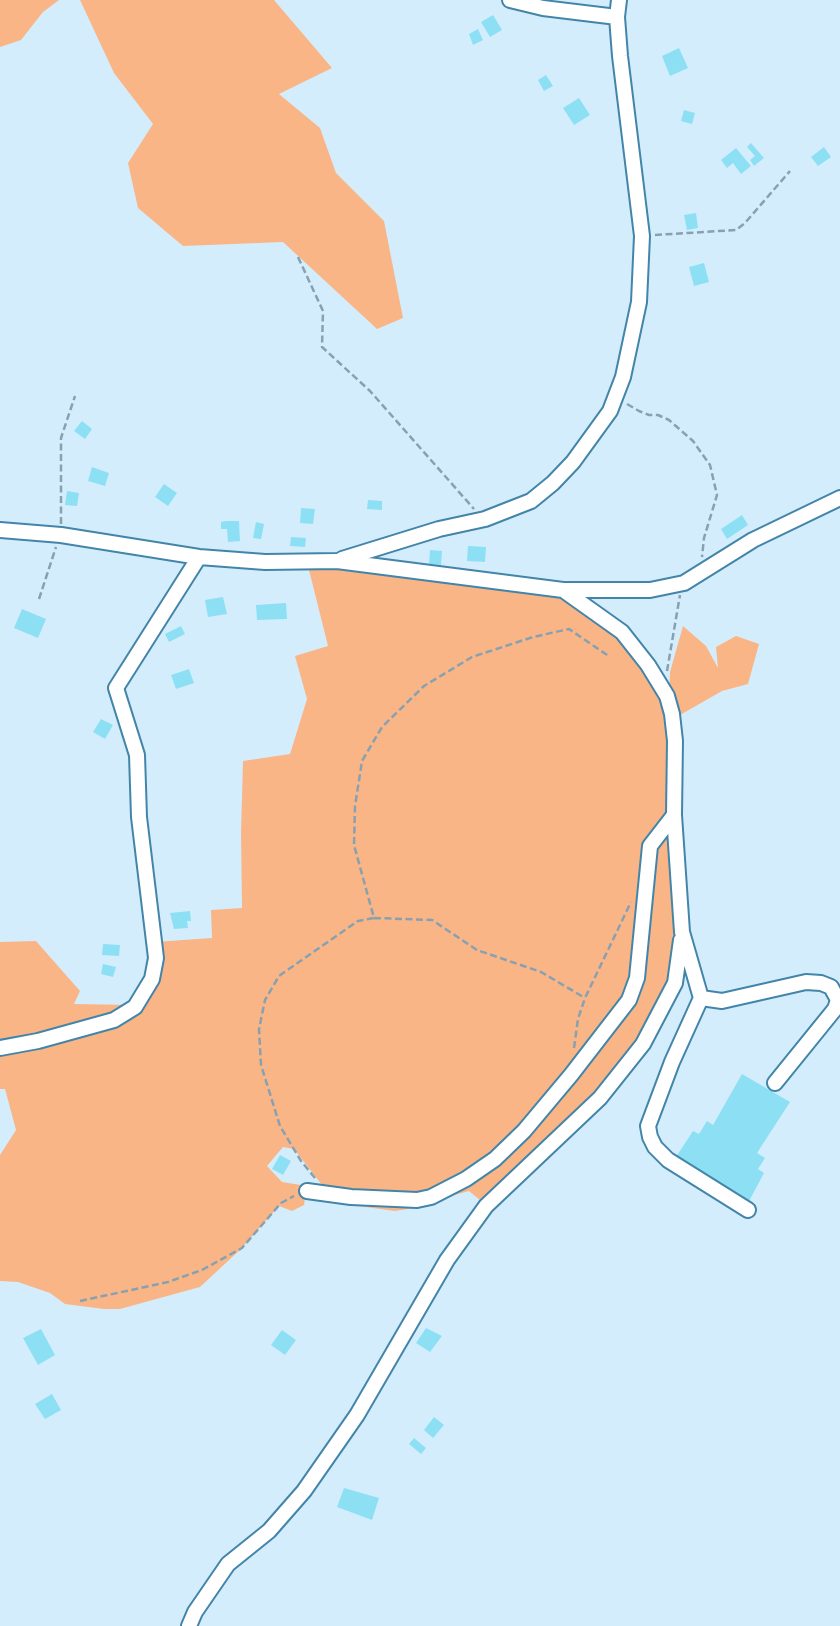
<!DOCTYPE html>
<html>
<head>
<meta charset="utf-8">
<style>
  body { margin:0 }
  canvas { display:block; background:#d3edfd }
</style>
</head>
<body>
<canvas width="840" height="1626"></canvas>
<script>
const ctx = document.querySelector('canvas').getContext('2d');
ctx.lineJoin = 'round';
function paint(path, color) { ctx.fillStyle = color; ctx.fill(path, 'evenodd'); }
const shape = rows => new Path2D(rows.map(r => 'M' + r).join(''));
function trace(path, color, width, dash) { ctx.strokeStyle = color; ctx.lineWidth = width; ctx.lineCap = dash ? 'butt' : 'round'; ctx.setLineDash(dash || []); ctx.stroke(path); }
paint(shape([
  [0,0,59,0,43,12,21,40,0,47],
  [80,0,274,0,332,68,279,94,320,128,336,173,384,221,403,318,377,329,283,242,183,246,138,208,128,163,153,124,114,73],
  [334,566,558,594,612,626,645,661,670,730,681,930,664,1002,600,1097,486,1205,469,1191,447,1197,433,1205,395,1211,336,1203,294,1149,283,1147,267,1166,282,1182,307,1186,304,1205,292,1211,279,1206,242,1248,200,1287,120,1309,104,1309,65,1304,50,1293,18,1282,0,1281,0,1155,16,1130,5,1089,0,1089,0,942,36,941,80,991,74,1004,131,1005,149,977,155,942,212,938,211,910,242,908,241,833,243,761,290,754,307,699,295,656,328,646,309,570],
  [683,626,706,646,718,668,716,647,736,636,759,644,748,684,722,691,673,719,669,699,670,672]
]), '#fab587');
paint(shape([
  [493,15,502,30,490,37,481,22],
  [478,29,483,40,473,45,469,34],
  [679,48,688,68,670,76,662,56],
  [546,75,553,86,544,91,538,80],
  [579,98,590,115,574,125,563,108],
  [684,110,695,113,692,124,681,121],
  [751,143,764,158,754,166,750,160,755,156,747,147],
  [824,147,831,157,818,166,811,157],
  [736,148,751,166,741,174,733,163,727,168,721,160],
  [696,213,698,228,687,230,684,215],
  [704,263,709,282,694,286,689,267],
  [82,421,92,429,85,439,74,431],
  [92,467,109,473,105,486,88,481],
  [164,484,177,493,168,506,155,497],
  [67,491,79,493,77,506,65,505],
  [368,500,382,501,382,510,367,509],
  [301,508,315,509,313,524,300,523],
  [742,515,748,525,727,539,721,529],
  [226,521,239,521,240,541,228,542,227,529,221,529,221,522],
  [256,522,264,524,261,539,253,538],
  [291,537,306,538,305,547,290,546],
  [468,546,486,547,485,562,467,561],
  [430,550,442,551,441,565,429,564],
  [223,597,227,614,208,617,205,600],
  [286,603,287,619,257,620,256,605],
  [22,609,46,619,38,638,14,628],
  [181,626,185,634,169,642,165,634],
  [189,669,194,683,176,689,171,675],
  [101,719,113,725,105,739,93,732],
  [190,911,191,921,187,921,188,928,174,929,170,913],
  [103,944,120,945,119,956,102,955],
  [103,964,116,967,113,977,101,974],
  [742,1074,790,1102,757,1153,765,1158,758,1169,764,1173,747,1205,674,1160,693,1131,699,1134,707,1121,713,1125],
  [280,1155,291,1161,283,1175,272,1169],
  [426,1328,442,1336,430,1352,416,1343],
  [41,1329,55,1355,38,1365,23,1338],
  [282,1330,296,1340,285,1355,271,1345],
  [52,1394,61,1410,45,1419,35,1404],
  [434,1417,444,1425,433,1438,424,1430],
  [414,1438,426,1448,421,1454,409,1444],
  [344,1488,379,1498,372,1520,337,1507]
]), '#8de0f4');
const minor = shape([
  [510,0,543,8,617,17],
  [0,530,61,535,199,557,265,562,337,561,563,590,622,632,648,665,667,696,672,714,675,741,674,815,682,932,701,998],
  [342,559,439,529,485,519,531,501,553,483,573,462,610,411,623,377,639,302,642,236,620,56,617,17,619,0],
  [563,590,650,590,684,583,753,540,840,498],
  [0,1048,38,1041,114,1020,135,1007,152,979,156,958,139,817,137,755,116,688,199,557],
  [307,1191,351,1197,417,1200,431,1197,466,1179,495,1159,524,1131,571,1075,629,1000,637,978,650,846,674,815],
  [748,1210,668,1160,655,1147,650,1137,648,1126,672,1062,701,998,722,1001,806,982,821,983,831,987,838,1000,835,1009,775,1083],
  [189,1626,195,1612,228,1564,269,1531,304,1491,357,1415,447,1260,486,1206,600,1098,643,1044,675,983,681,940]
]);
trace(minor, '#4385a9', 18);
trace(shape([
  [655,235,736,230,745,223,790,171],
  [298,257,323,311,322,347,370,391,474,509],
  [627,404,639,411,649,415,658,415,669,420,693,441,710,465,717,495,704,538,702,557],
  [61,524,61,438,75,396],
  [39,599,56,547],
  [667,671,680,595],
  [374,918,432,920,477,950,541,972,585,998],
  [574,1048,578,1019,585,998,631,902],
  [315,1178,301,1161,280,1126,261,1065,259,1029,265,1000,279,976,358,921,374,918,354,845,355,806,362,761,382,727,424,686,472,657,533,637,569,629,610,657],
  [80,1301,168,1282,202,1270,242,1248,281,1203,294,1196]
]), '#87a1b1', 2.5, [7, 3.5]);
trace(minor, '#fff', 14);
</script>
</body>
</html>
